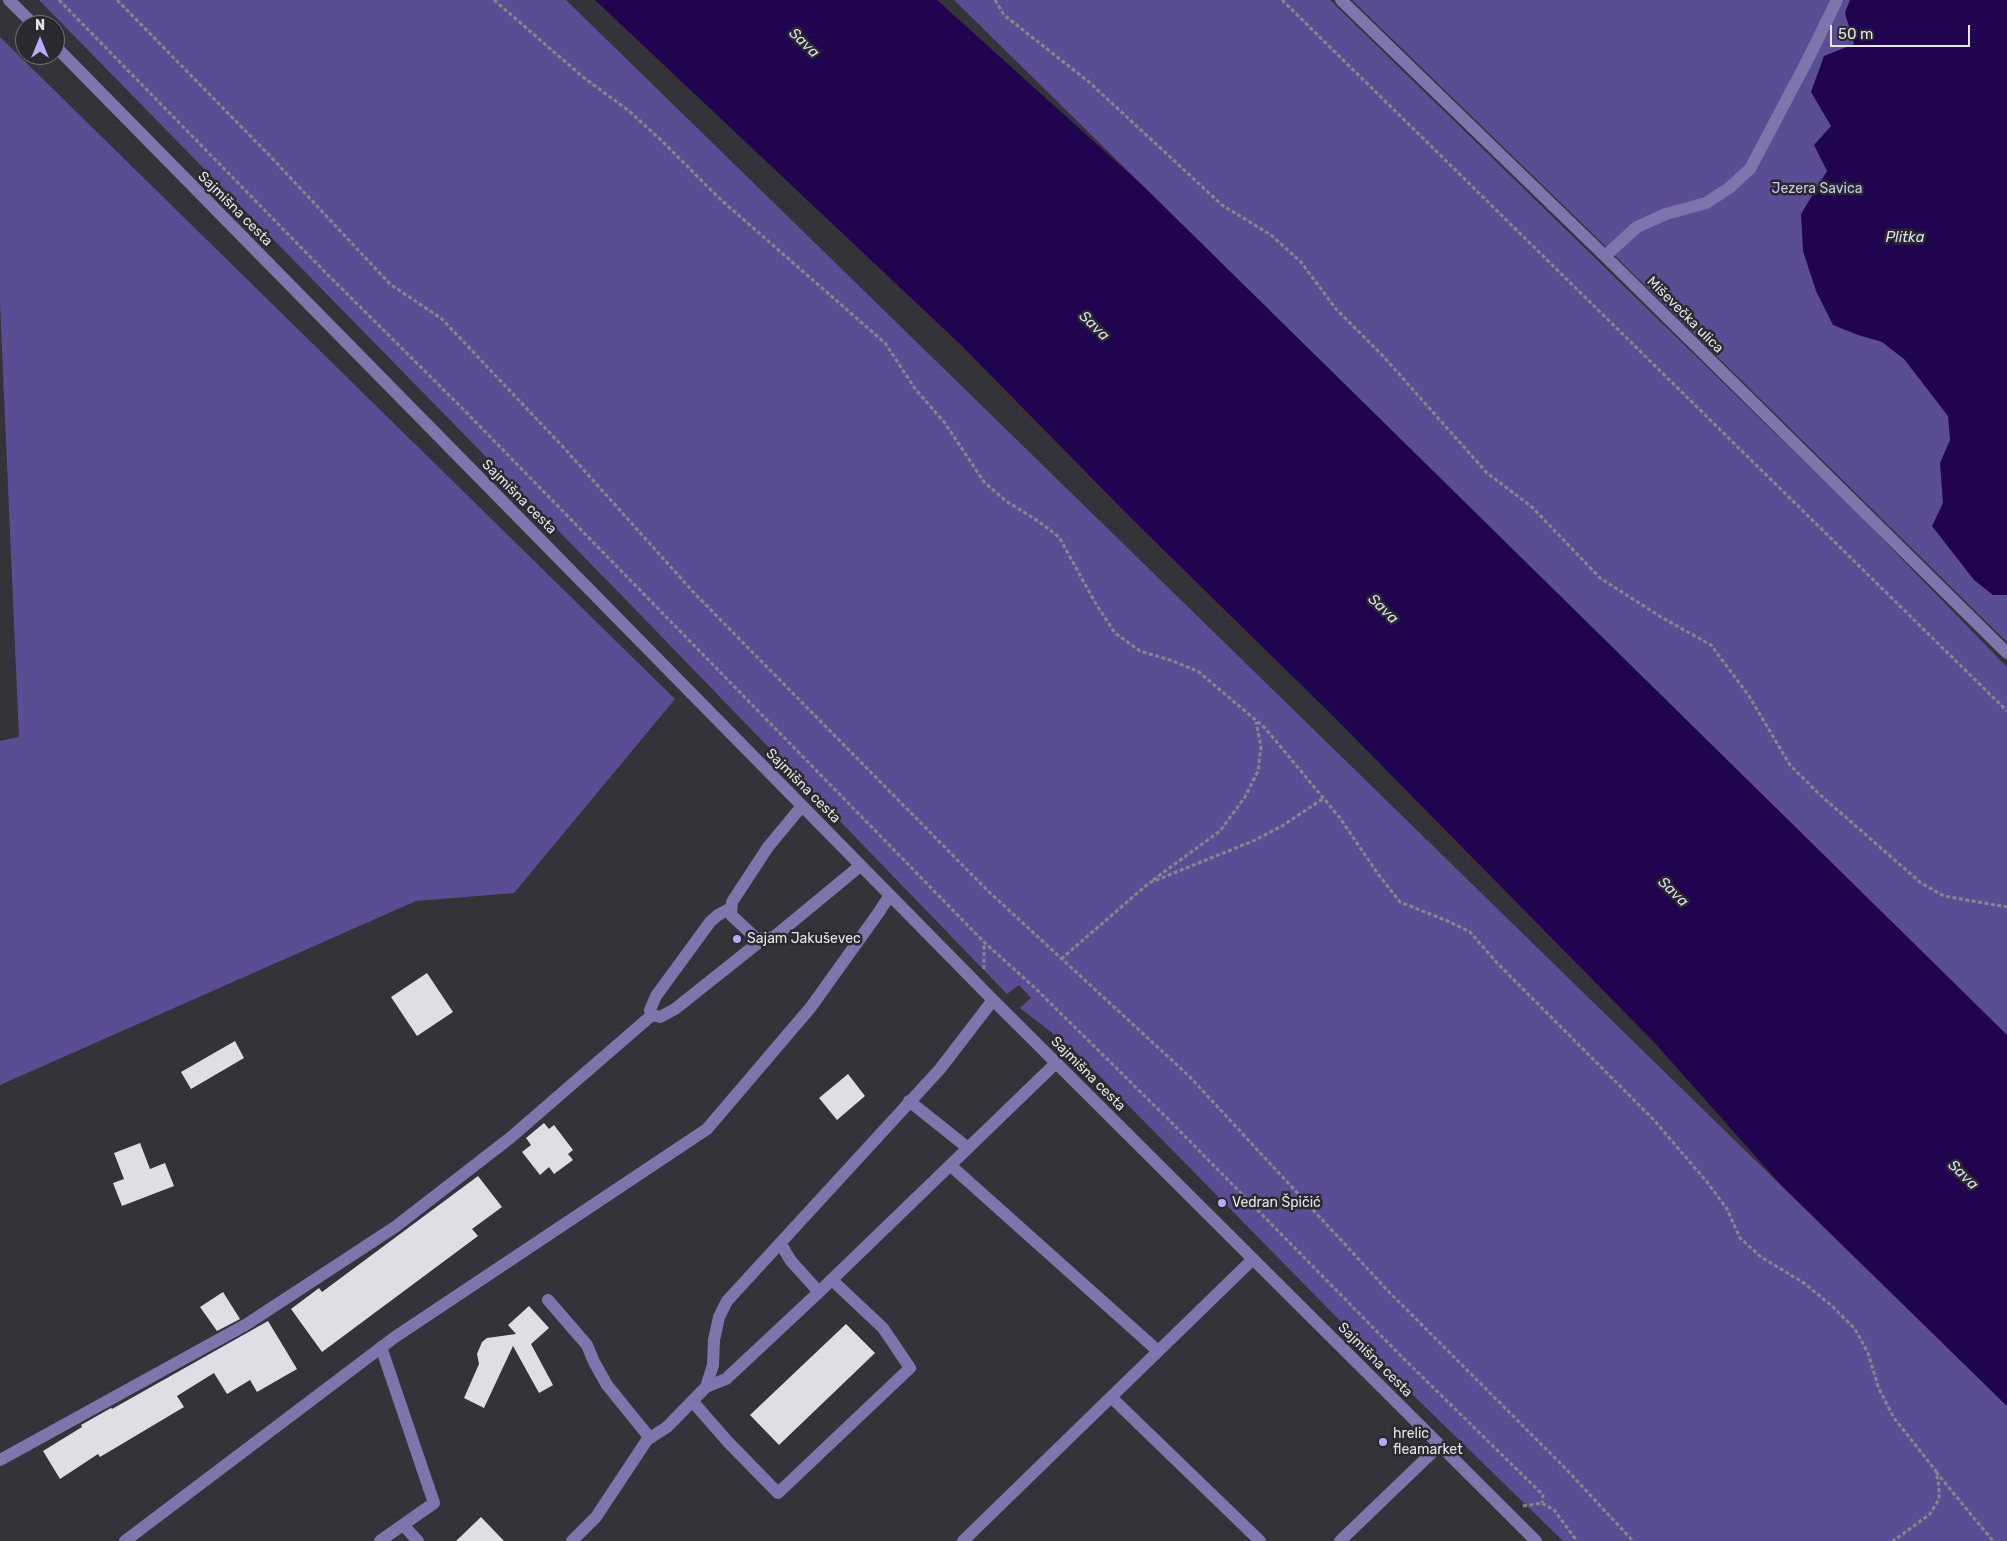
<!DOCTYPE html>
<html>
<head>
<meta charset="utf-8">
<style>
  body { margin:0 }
  #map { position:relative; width:2007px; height:1541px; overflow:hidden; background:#343339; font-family:Rubik,sans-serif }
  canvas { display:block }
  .north { position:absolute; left:15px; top:15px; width:50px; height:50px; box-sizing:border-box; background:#2a292e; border:1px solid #757478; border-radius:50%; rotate:0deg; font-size:14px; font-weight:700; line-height:20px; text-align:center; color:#e5e5e8 }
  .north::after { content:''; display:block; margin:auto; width:18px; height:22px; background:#b7abf8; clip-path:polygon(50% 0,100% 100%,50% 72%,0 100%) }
  .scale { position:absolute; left:1830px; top:25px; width:140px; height:22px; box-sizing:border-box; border:2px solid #e5e5e8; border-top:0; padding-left:6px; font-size:15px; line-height:18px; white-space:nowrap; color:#e5e5e8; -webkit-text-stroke:4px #2a292e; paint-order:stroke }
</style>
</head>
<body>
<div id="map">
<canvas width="2007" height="1541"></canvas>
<div class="north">N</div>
<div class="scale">50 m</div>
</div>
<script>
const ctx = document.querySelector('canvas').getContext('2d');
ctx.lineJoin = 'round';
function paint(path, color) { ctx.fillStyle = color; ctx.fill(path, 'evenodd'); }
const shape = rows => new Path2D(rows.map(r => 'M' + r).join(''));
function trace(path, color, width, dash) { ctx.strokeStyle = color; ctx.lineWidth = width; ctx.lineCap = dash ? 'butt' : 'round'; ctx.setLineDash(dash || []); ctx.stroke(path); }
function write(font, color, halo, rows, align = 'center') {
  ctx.font = font + ' Rubik,sans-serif'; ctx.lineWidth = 5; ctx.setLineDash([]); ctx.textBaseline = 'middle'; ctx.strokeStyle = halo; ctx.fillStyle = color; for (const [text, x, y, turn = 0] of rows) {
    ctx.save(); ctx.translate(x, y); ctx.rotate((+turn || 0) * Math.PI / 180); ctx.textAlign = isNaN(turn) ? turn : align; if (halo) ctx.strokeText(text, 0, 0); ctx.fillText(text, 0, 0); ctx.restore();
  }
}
paint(shape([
  [39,0,566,0,2007,1406,2007,1541,1563,1541,1414,1396,1073,1049,1020,1008,1031,998,1019,985,1007,994,631,605],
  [954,0,1330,0,1859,515,2007,667,2007,1035],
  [1352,0,2007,0,2007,642,1598,239],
  [0,37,675,699,514,893,416,901,0,1085,0,741,19,737,0,304]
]), '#5b4d94');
paint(shape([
  [595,0,937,0,1142,185,2007,1035,2007,1406,1781,1185,1653,1041,1335,718,1131,518,962,346],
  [1850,0,2007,0,2007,595,1993,595,1974,580,1932,526,1943,503,1940,463,1950,440,1948,416,1904,359,1882,342,1858,335,1833,325,1816,291,1803,251,1801,214,1827,171,1814,145,1831,126,1811,92,1824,56,1854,44,1845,13]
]), '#210450');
paint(shape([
  [427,973,453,1012,417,1036,391,997],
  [235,1041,244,1058,191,1089,181,1072],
  [848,1074,865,1096,837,1120,819,1098],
  [544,1123,549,1129,554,1125,573,1150,568,1154,573,1160,554,1174,549,1167,540,1175,522,1152,531,1145,526,1138],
  [140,1143,150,1169,165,1163,174,1186,122,1206,113,1183,124,1179,114,1153],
  [478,1176,502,1207,472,1229,478,1236,322,1352,291,1309,319,1288,322,1292],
  [223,1292,240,1319,217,1331,200,1307],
  [529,1306,549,1328,531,1344,553,1385,539,1393,513,1346,484,1408,464,1398,479,1364,477,1354,482,1342,487,1338,516,1334,508,1325],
  [268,1321,297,1369,257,1392,250,1380,227,1394,214,1373,177,1396,184,1407,100,1457,98,1454,60,1479,43,1451,82,1427,81,1425,111,1408,112,1409],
  [846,1324,875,1353,779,1445,750,1415],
  [481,1517,504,1541,456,1541]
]), '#dfdee5');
trace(shape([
  [59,0,328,275,460,406,984,942,1035,988,1168,1119,1402,1357,1543,1495,1542,1503],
  [117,0,271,157,390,284,442,319,564,448,696,595,987,890,1189,1076,1390,1293,1566,1469,1633,1541],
  [494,0,583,77,629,111,662,141,720,199,885,343,916,390,945,423,984,482,1006,501,1038,521,1059,537,1096,604,1115,633,1140,651,1173,661,1199,672,1265,728,1340,818,1378,874,1400,902,1450,922,1470,932,1498,964,1653,1119,1707,1182,1727,1209,1740,1238,1761,1257,1804,1283,1832,1306,1855,1329,1868,1353,1879,1389,1894,1418,1936,1471,1939,1486,1939,1499,1930,1514,1893,1541],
  [995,0,1004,15,1089,82,1222,205,1271,235,1301,262,1336,309,1383,356,1487,473,1532,507,1600,578,1661,617,1711,645,1749,696,1790,765,1818,793,1921,883,1944,896,2007,907],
  [1282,0,2007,711],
  [1153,880,1220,831,1245,797,1258,771,1261,746,1256,722],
  [1061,959,1149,883,1253,841,1282,826,1324,798],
  [984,969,984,942],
  [1936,1472,1993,1541],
  [1523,1506,1542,1503,1554,1510,1577,1541]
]), '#87868b', 3, [4, 2.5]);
trace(shape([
  [9,0,34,25],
  [1341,0,1605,256,2007,653],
  [55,46,993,1000,1536,1541],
  [1605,256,1637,227,1666,214,1706,203,1729,188,1750,169,1808,59,1837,0],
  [802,806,768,847,732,902,731,915,757,939,774,937,860,866],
  [731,908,718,915,710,922,656,996,650,1010,652,1015,660,1017,675,1009,763,939],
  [909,1101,968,1148],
  [950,1165,1158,1351],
  [780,1243,791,1261,819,1292],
  [548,1300,587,1345,594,1362,607,1385,650,1438],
  [706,1387,726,1379,819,1292,1056,1063],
  [1111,1397,1260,1541],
  [693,1402,728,1442,778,1493,910,1368,883,1328,832,1280],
  [0,1460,247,1324,395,1227,510,1138,652,1015],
  [403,1525,418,1541],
  [125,1541,395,1337,707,1129,811,1007,879,912,890,895],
  [380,1541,434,1503,381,1347],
  [572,1541,596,1517,647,1440,667,1427,706,1387,713,1365,714,1340,719,1317,727,1301,940,1069,993,1000],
  [963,1541,1253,1259],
  [1340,1541,1440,1445]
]), '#7d75ab', 12);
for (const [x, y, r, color] of [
  [737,939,5,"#b7abf8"],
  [1222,1203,5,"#b7abf8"],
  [1383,1442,5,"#b7abf8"]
]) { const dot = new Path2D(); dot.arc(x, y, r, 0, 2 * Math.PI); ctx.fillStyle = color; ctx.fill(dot); trace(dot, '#2a292e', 2); }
write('14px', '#cac5f1', '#2a292e', [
  ["Jezera Savica",1817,189]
]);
write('14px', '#e5e5e8', '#2a292e', [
  ["Sajmišna cesta",235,209,45],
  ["Miševečka ulica",1685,315,45],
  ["Sajmišna cesta",519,497,45],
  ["Sajmišna cesta",803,786,45],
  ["Sajmišna cesta",1088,1074,45],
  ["Sajmišna cesta",1375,1360,45]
]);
write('14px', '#e5e5e8', '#2a292e', [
  ["Sajam Jakuševec",747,939],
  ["Vedran Špičić",1232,1203],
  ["hrelic",1393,1434],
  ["fleamarket",1393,1450]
], 'left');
write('italic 15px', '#dedcf2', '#2a292e', [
  ["Sava",804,43,44],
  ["Plitka",1905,238],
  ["Sava",1094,326,44],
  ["Sava",1383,609,44],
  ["Sava",1673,892,44],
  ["Sava",1963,1175,44]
]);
</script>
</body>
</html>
